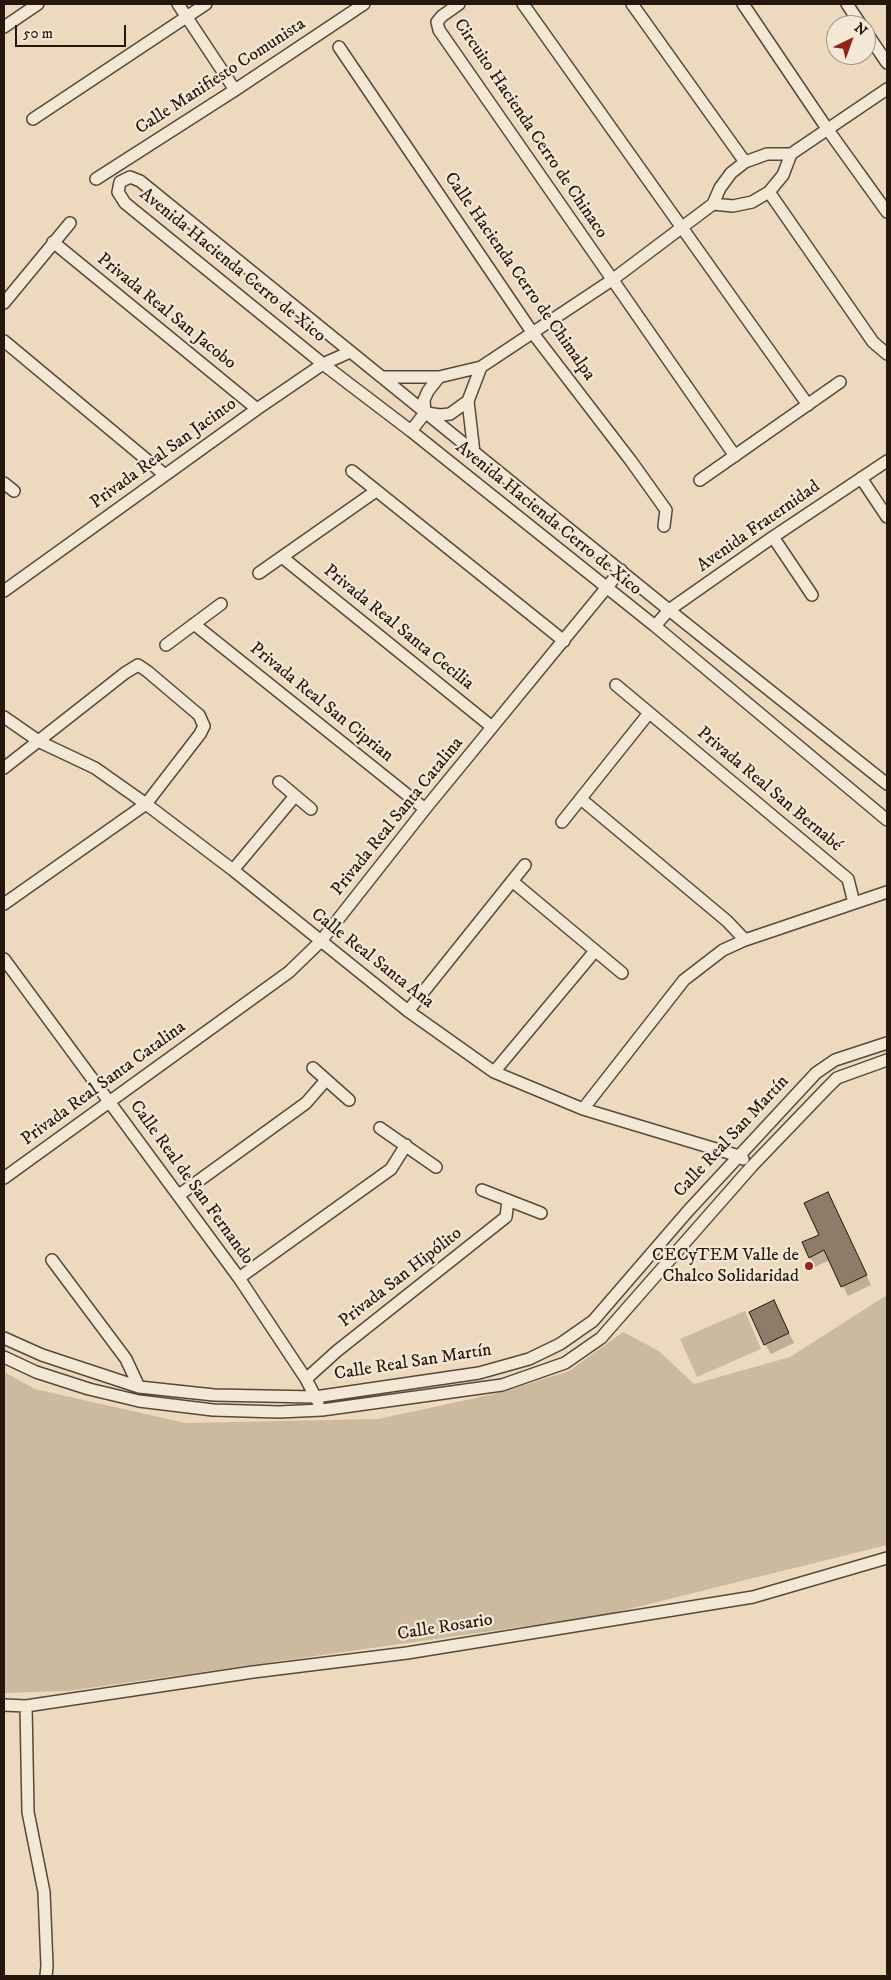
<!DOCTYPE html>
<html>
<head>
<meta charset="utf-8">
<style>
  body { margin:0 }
  #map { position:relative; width:891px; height:1980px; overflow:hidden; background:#eddabe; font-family:"IM FELL DW Pica",serif }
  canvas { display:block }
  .frame { position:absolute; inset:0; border:5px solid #26170c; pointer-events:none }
  .north { position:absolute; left:826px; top:15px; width:50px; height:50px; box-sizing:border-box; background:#f3e7d5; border:1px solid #a19485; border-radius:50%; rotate:42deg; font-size:14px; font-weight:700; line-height:20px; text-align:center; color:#26170c }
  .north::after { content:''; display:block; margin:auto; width:18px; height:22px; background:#8f2418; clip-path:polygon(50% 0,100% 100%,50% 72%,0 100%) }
  .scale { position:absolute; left:15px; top:25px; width:111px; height:22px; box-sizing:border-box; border:2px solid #26170c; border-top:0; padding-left:6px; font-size:15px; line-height:18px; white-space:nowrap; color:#26170c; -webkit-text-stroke:4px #f3e7d5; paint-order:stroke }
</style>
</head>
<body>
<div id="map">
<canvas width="891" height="1980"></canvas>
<div class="frame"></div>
<div class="north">N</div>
<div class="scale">50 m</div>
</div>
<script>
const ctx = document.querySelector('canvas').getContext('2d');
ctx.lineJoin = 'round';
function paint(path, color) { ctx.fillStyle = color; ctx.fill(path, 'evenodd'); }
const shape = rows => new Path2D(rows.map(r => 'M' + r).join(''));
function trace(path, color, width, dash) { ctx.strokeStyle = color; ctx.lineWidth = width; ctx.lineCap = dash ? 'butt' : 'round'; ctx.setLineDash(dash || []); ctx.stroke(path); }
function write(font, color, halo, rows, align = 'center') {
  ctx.font = font + ' "IM FELL DW Pica",serif'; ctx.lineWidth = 4.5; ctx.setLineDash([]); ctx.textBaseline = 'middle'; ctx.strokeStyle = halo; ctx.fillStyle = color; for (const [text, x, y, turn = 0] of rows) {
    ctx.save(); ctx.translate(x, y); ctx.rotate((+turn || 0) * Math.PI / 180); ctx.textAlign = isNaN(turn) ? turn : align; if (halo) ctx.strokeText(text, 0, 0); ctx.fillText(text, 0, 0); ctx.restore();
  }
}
paint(shape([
  [887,1295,887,1545,605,1615,68,1691,4,1693,4,1372,35,1389,185,1423,378,1419,499,1393,569,1371,623,1332,659,1351,694,1384,790,1357],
  [745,1311,761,1349,697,1377,680,1339]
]), '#cbb9a0');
paint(shape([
  [828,1193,871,1285,848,1296,830,1260,815,1267,810,1257,821,1235],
  [779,1312,794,1343,771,1354,765,1344]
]), '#0003');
const building = shape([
  [828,1192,867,1275,841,1287,824,1250,809,1258,802,1242,819,1235,804,1203,828,1192],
  [774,1300,789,1333,764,1345,749,1312,774,1300]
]);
paint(building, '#8d7c69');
trace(building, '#26170c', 1);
const minor = shape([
  [178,4,235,90],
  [459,4,442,16,437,22,439,30,735,456],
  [523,4,808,405],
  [632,4,745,162],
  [743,4,828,130,887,212],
  [847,4,861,25],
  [4,27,38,4],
  [866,32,887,63],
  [339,47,532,332,631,461,666,510,664,526],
  [33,119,206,4],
  [96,179,235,90,364,4],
  [769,192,873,342,887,354],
  [713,204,733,206,752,202,769,192,783,175,791,154],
  [53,242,257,409],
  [4,303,70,223],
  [4,341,165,475],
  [383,377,439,377,481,367,612,280,713,204,720,188,731,173,745,162,767,154,791,154,887,89],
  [427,413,440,415,450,414,468,401],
  [411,431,425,413,424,400,428,391,439,377],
  [474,453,468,401,481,367],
  [352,471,564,641],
  [861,478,887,517],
  [700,480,840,382],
  [4,483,14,491],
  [773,537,812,595],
  [282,557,492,727],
  [259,573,376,491],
  [4,591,257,409,323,364,350,352],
  [194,624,425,809],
  [655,626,669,610,773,537,887,461],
  [166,645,221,604],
  [616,685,848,879,854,903],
  [4,717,40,742,95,768,146,804,233,870,408,1011,494,1072,583,1109,739,1156,743,1159],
  [4,768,125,673,138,665,147,671,199,715,204,726,200,734,146,804,4,904],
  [279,782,311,809],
  [887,784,669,610,140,181,130,177,120,182,118,192,125,203,323,364,411,431,655,626,887,820],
  [581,799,727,921,745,940],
  [562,822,649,713],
  [233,870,295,796],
  [512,881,622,973],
  [4,959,239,1278,306,1379,318,1402],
  [408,1011,525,865],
  [313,1068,349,1100],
  [494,1072,595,951],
  [583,1109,684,980,723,950,745,940,887,892],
  [380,1128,436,1167],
  [4,1178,289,972,321,941,425,809,621,570],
  [482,1190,541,1213],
  [179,1195,306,1103,326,1080],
  [52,1260,126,1359,139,1387],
  [239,1278,391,1169,406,1145],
  [4,1338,42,1355,139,1387,214,1395,315,1397,479,1373,529,1359,560,1344,593,1321,688,1211,816,1073,835,1060,887,1043],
  [4,1357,36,1372,89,1389,139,1401,213,1410,279,1412,322,1410,502,1385,565,1363,601,1338,752,1166,827,1088,837,1078,887,1060],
  [306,1379,337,1351,506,1217,508,1200],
  [4,1705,26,1706,253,1672,407,1653,753,1597,887,1558],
  [26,1706,28,1812,44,1892,47,1966,46,1976]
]);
trace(minor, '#584838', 14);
trace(minor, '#f3e7d5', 11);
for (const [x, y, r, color] of [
  [809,1266,5,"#8f2418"]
]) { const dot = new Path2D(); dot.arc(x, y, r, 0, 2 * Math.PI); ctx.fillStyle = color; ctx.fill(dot); trace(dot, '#f3e7d5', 2); }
write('18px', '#26170c', '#f3e7d5', [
  ["Calle Manifiesto Comunista",221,77,-33],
  ["Circuito Hacienda Cerro de Chinaco",530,129,56],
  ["Avenida Hacienda Cerro de Xico",232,266,39],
  ["Calle Hacienda Cerro de Chimalpa",519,277,55],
  ["Privada Real San Jacobo",166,312,39],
  ["Privada Real San Jacinto",164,454,-36],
  ["Avenida Hacienda Cerro de Xico",548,519,39],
  ["Avenida Fraternidad",759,527,-35],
  ["Privada Real Santa Cecilia",398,628,39],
  ["Privada Real San Ciprian",321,703,39],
  ["Privada Real San Bernabé",769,790,40],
  ["Privada Real Santa Catalina",398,817,-51],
  ["Calle Real Santa Ana",372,959,38],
  ["Privada Real Santa Catalina",104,1084,-36],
  ["Calle Real San Martín",732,1137,-47],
  ["Calle Real de San Fernando",191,1183,54],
  ["Privada San Hipólito",401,1278,-38],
  ["Calle Real San Martín",413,1363,-9],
  ["Calle Rosario",445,1628,-9]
]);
write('18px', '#26170c', '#f3e7d5', [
  ["CECyTEM Valle de",799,1256],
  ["Chalco Solidaridad",799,1277]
], 'right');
</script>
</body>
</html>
